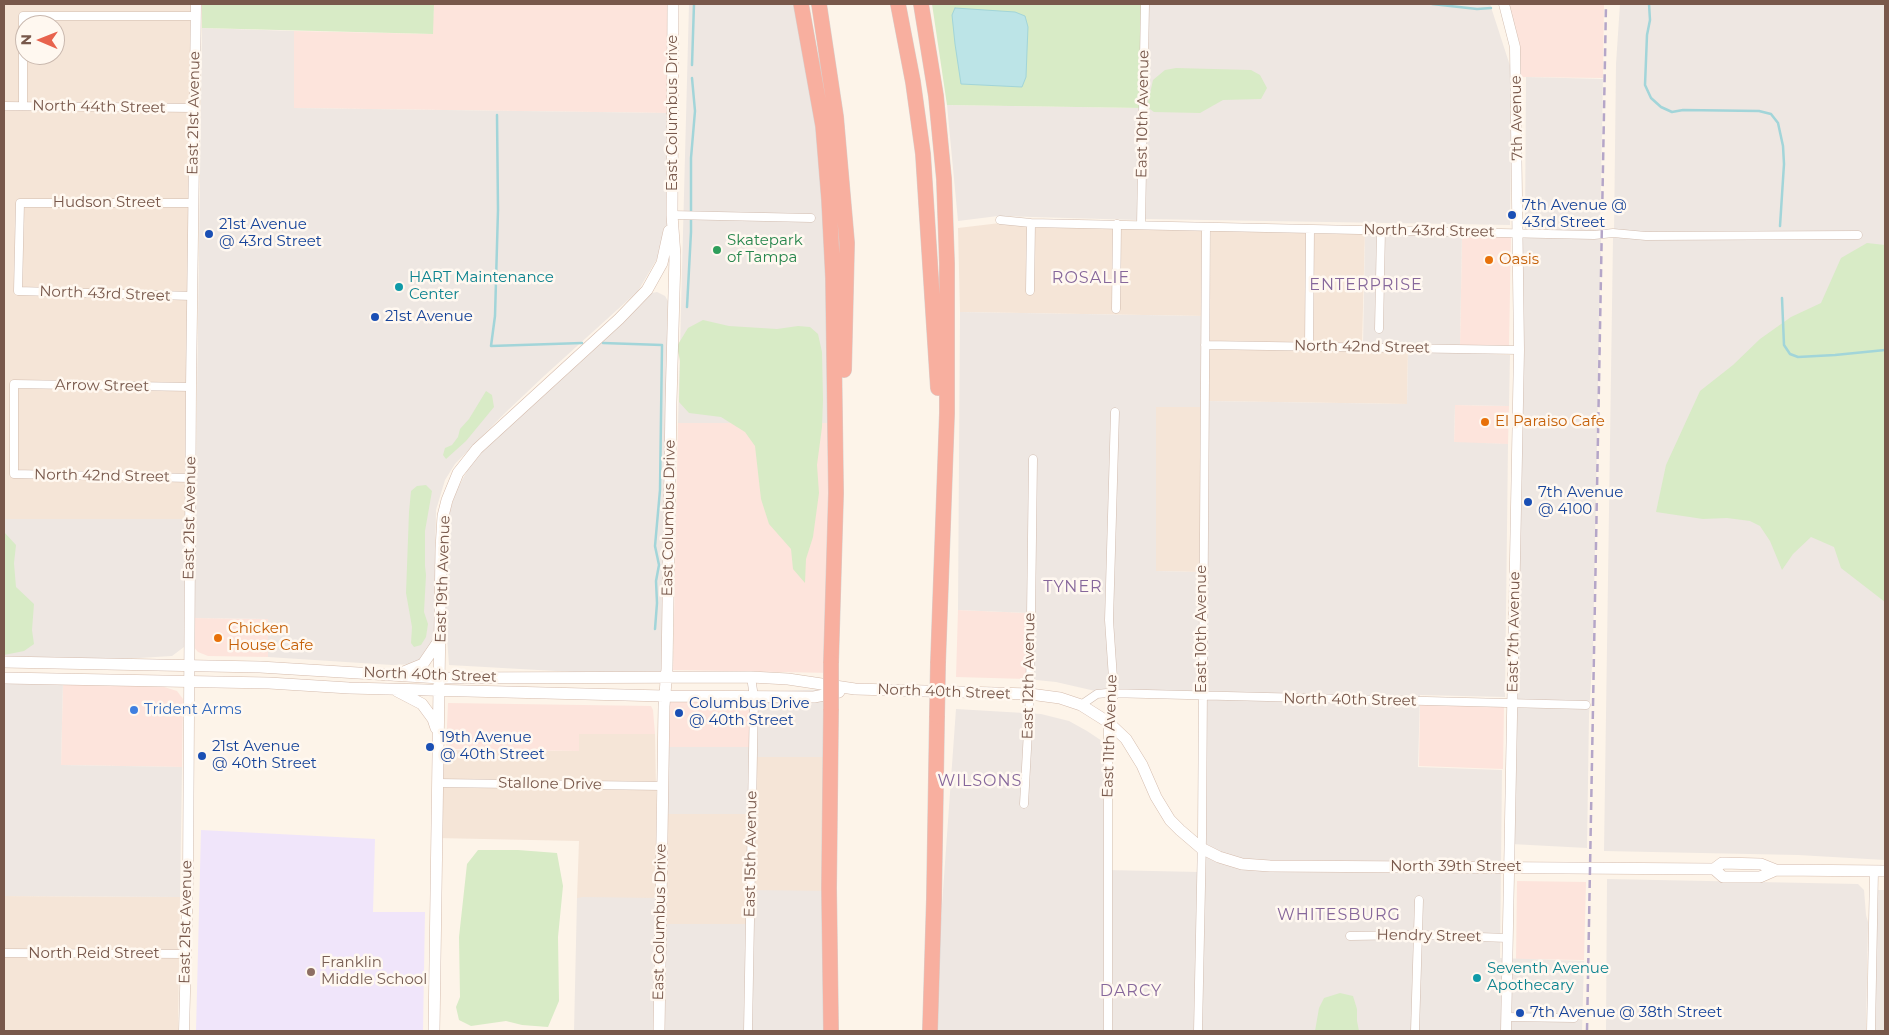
<!DOCTYPE html>
<html>
<head>
<meta charset="utf-8">
<style>
  body { margin:0 }
  #map { position:relative; width:1889px; height:1035px; overflow:hidden; background:#fdf4e9; font-family:Montserrat,sans-serif }
  canvas { display:block }
  .frame { position:absolute; inset:0; border:5px solid #78584b; pointer-events:none }
  .north { position:absolute; left:15px; top:15px; width:50px; height:50px; box-sizing:border-box; background:#fff8f0; border:1px solid #c9b8ae; border-radius:50%; rotate:271deg; font-size:14px; font-weight:700; line-height:20px; text-align:center; color:#78584b }
  .north::after { content:''; display:block; margin:auto; width:18px; height:22px; background:#e8634d; clip-path:polygon(50% 0,100% 100%,50% 72%,0 100%) }
</style>
</head>
<body>
<div id="map">
<canvas width="1889" height="1035"></canvas>
<div class="frame"></div>
<div class="north">N</div>
</div>
<script>
const ctx = document.querySelector('canvas').getContext('2d');
ctx.lineJoin = 'round';
function paint(path, color) { ctx.fillStyle = color; ctx.fill(path, 'evenodd'); }
const shape = rows => new Path2D(rows.map(r => 'M' + r).join(''));
function trace(path, color, width, dash) { ctx.strokeStyle = color; ctx.lineWidth = width; ctx.lineCap = dash ? 'butt' : 'round'; ctx.setLineDash(dash || []); ctx.stroke(path); }
function write(font, color, halo, rows, align = 'center') {
  ctx.font = font + ' Montserrat,sans-serif'; ctx.lineWidth = 5; ctx.setLineDash([]); ctx.textBaseline = 'middle'; ctx.strokeStyle = halo; ctx.fillStyle = color; for (const [text, x, y, turn = 0] of rows) {
    ctx.save(); ctx.translate(x, y); ctx.rotate((+turn || 0) * Math.PI / 180); ctx.textAlign = isNaN(turn) ? turn : align; if (halo) ctx.strokeText(text, 0, 0); ctx.fillText(text, 0, 0); ctx.restore();
  }
}
paint(shape([
  [4,4,194,4,193,107,4,102],
  [25,25,55,25,55,55,25,55],
  [41,109,192,110,186,519,4,519,4,111],
  [1000,223,1204,229,1204,316,960,312,958,228],
  [1211,229,1365,232,1362,345,1209,342],
  [1206,346,1408,350,1407,404,1206,401],
  [1156,406,1202,407,1200,572,1156,571],
  [579,734,655,734,658,898,577,898,579,841,436,838,436,750,578,751],
  [753,757,833,757,829,888,750,924,661,924,663,814,750,814],
  [4,896,180,897,178,1031,4,1031]
]), '#f5e5d7');
paint(shape([
  [434,4,670,4,669,113,293,108,294,31,432,34],
  [1506,4,1604,4,1603,78,1517,77],
  [1462,237,1511,237,1509,347,1460,346],
  [1455,405,1509,406,1508,444,1454,443],
  [678,423,837,423,832,673,673,670],
  [958,610,1028,613,1026,679,956,677],
  [194,618,269,619,268,657,208,656,198,652,193,646],
  [63,681,161,686,177,691,183,699,182,767,61,765],
  [753,693,751,749,664,750,666,695],
  [448,703,651,706,653,710,655,734,579,734,579,751,446,749],
  [1420,704,1504,705,1503,769,1419,766],
  [1517,881,1586,882,1584,960,1516,959]
]), '#fde4dc');
paint(shape([
  [689,4,801,4,830,198,837,423,678,423],
  [1149,4,1490,4,1512,72,1510,225,1145,219],
  [1620,4,1885,4,1885,860,1798,855,1604,851,1613,238,1709,238,1614,234,1616,64],
  [202,28,294,31,294,108,669,113,669,217,658,257,638,291,544,376,504,414,455,464,445,480,436,510,434,637,427,653,415,664,392,665,268,657,268,619,194,618],
  [1526,77,1603,79,1600,231,1525,230],
  [947,105,1141,108,1138,220,998,216,958,221],
  [1365,232,1462,234,1460,347,1363,345],
  [1522,235,1601,236,1593,649,1589,715,1587,848,1511,844],
  [657,292,665,296,668,301,663,677,449,665,444,596,447,521,456,491,472,462,514,420,652,293],
  [960,312,1204,316,1202,407,1156,407,1156,571,1200,572,1200,695,1117,696,1056,682,1026,679,1028,613,958,610],
  [1408,350,1510,355,1509,406,1455,405,1454,442,1508,444,1505,697,1420,695,1418,767,1502,770,1500,958,1584,961,1582,1031,1199,1031,1206,401,1407,404],
  [4,519,186,519,184,647,172,656,73,662,4,661],
  [4,680,63,681,61,765,182,767,180,897,4,896],
  [833,689,833,757,753,757,753,692],
  [956,709,1041,714,1069,721,1087,731,1102,741,1105,814,1106,870,1199,872,1196,1031,933,1031],
  [664,747,751,747,750,814,663,814],
  [1607,879,1858,884,1864,890,1866,915,1868,922,1866,1031,1606,1031],
  [751,890,832,891,830,1031,659,1031,661,924,750,924],
  [1875,890,1885,890,1885,1031,1872,1031],
  [583,897,658,898,656,1031,574,1031,577,898]
]), '#eee7e2');
paint(shape([
  [201,830,375,839,373,912,425,912,423,1031,196,1031]
]), '#f0e5fa');
paint(shape([
  [202,4,434,4,433,34,202,28],
  [932,4,1143,4,1141,108,947,105],
  [1176,68,1251,70,1260,75,1267,88,1261,99,1223,100,1200,113,1154,112,1147,107,1153,80,1165,70],
  [1867,243,1885,245,1885,602,1841,568,1834,547,1811,537,1793,554,1782,570,1770,541,1760,526,1750,521,1727,518,1703,519,1656,512,1666,465,1700,391,1733,365,1760,339,1791,317,1821,303,1841,258],
  [703,320,729,326,777,329,798,326,810,327,818,334,822,352,823,400,822,427,817,465,819,493,813,537,806,559,805,583,793,569,791,549,769,524,761,499,755,446,745,432,721,417,689,413,679,402,680,361,677,346,688,328],
  [486,391,492,395,494,407,466,441,446,459,443,455,445,448,452,445,458,437,460,429,469,419],
  [426,485,432,491,425,531,425,566,426,575,424,612,428,624,426,637,421,645,414,647,411,643,412,627,406,593,409,512,411,491,417,486],
  [4,532,16,545,14,563,16,587,34,604,32,630,34,644,24,651,4,655],
  [478,850,518,850,557,853,563,886,558,937,559,1001,548,1027,522,1025,506,1021,471,1026,459,1020,456,1007,460,997,459,937,467,864],
  [1340,993,1353,996,1357,1009,1357,1021,1359,1031,1315,1031,1319,1008,1324,998]
]), '#d8ebc6');
const water = shape([
  [955,8,1015,12,1025,16,1028,27,1027,51,1026,77,1022,87,961,84,955,44,952,15,955,8]
]);
paint(water, '#bce4e7');
trace(water, '#a2d5d9', 1);
trace(shape([
  [1432,4,1477,9,1491,8],
  [1649,4,1650,20,1647,35,1645,85,1651,98,1661,107,1672,112,1683,110,1759,111,1771,114,1778,123,1783,146,1784,164,1780,226],
  [692,65,694,4],
  [497,115,498,210,495,316,491,346,582,343],
  [1782,298,1784,345,1790,354,1798,357,1835,355,1885,350],
  [687,307,691,232,691,158,695,111,692,78],
  [603,343,662,345,660,490,655,546,659,565,656,581,657,603,655,629]
]), '#a2d5d9', 2.5);
const minor = shape([
  [4,106,194,108],
  [23,106,23,16,196,16],
  [672,215,811,218],
  [1000,220,1031,223,1594,235,1613,233,1646,236,1858,235],
  [1141,225,1145,4],
  [1030,291,1031,223],
  [192,296,18,291,20,203,193,203],
  [1116,309,1117,224],
  [1379,329,1381,230],
  [1205,345,1519,350],
  [1309,346,1310,229],
  [190,478,14,474,14,384,191,387],
  [1081,705,1097,694,1107,693,1586,705],
  [437,783,663,786],
  [1024,804,1030,694,1033,459],
  [1350,936,1419,935,1508,938],
  [4,953,185,954],
  [1506,1017,1574,1018],
  [748,1031,754,697,751,677],
  [1108,1031,1108,722,1114,693,1109,620,1115,412],
  [1198,1031,1202,838,1206,227],
  [1415,1031,1419,900],
  [1871,1031,1874,871]
]);
const tertiary = shape([
  [1504,4,1515,47,1519,350,1506,1031],
  [184,1031,188,876,191,387,196,4]
]);
const secondary = shape([
  [4,662,260,667,440,678,751,677,788,679,855,689,1030,694,1060,698,1081,705,1108,722,1126,739,1142,765,1156,797,1170,820,1180,830,1201,848,1219,857,1242,864,1270,866,1714,869,1722,863,1761,864,1776,870,1885,871],
  [401,673,423,664,440,639],
  [4,678,269,683,349,688,664,696,814,697,839,692],
  [397,691,422,704,433,719,436,728],
  [1714,869,1723,877,1760,877,1776,870],
  [434,1031,441,549,443,516,447,500,458,473,477,449,619,319,647,290,662,263,669,231],
  [659,1031,664,706,667,669,671,402,675,256,672,215,673,4]
]);
const motorway = shape([
  [801,4,823,126,829,200,833,278,836,493,831,663],
  [819,4,836,117,847,243,844,370],
  [898,4,913,82,923,154,938,388],
  [921,4,936,96,944,179,947,264,947,413,938,663],
  [831,709,829,888,831,1031],
  [930,1031,934,899,937,716]
]);
trace(minor, '#d2bdb0', 9);
trace(tertiary, '#d2bdb0', 11);
trace(secondary, '#d5bcad', 12);
trace(motorway, '#d9d0cd', 16);
trace(minor, '#fff', 8);
trace(tertiary, '#fff', 10);
trace(secondary, '#fff', 11);
trace(motorway, '#f8af9f', 15);
trace(shape([
  [1587,1031,1606,4]
]), '#b5a6c8', 2.5, [8, 5]);
const motorwayBridge = shape([
  [831,709,831,663],
  [937,716,938,663]
]);
trace(motorwayBridge, '#d9d0cd', 16, []);
trace(motorwayBridge, '#f8af9f', 15);
for (const [x, y, r, color] of [
  [1512,215,5,"#1a4fb4"],
  [209,234,5,"#1a4fb4"],
  [717,250,5,"#2e9e5b"],
  [1489,260,5,"#e8710a"],
  [399,287,5,"#0f9aa8"],
  [375,317,5,"#1a4fb4"],
  [1485,422,5,"#e8710a"],
  [1528,502,5,"#1a4fb4"],
  [218,638,5,"#e8710a"],
  [134,710,5,"#3f7fe0"],
  [679,713,5,"#1a4fb4"],
  [430,747,5,"#1a4fb4"],
  [202,756,5,"#1a4fb4"],
  [311,972,5,"#8d6e63"],
  [1477,978,5,"#0f9aa8"],
  [1520,1013,5,"#1a4fb4"]
]) { const dot = new Path2D(); dot.arc(x, y, r, 0, 2 * Math.PI); ctx.fillStyle = color; ctx.fill(dot); trace(dot, '#fff8f0', 2); }
write('15px', '#78584b', '#fff8f0', [
  ["North 44th Street",99,107,1],
  ["East 21st Avenue",194,113,-89],
  ["East Columbus Drive",673,113,-90],
  ["East 10th Avenue",1143,114,-89],
  ["7th Avenue",1517,118,-91],
  ["Hudson Street",107,203],
  ["North 43rd Street",1429,231,1],
  ["North 43rd Street",105,294,2],
  ["North 42nd Street",1362,347,1],
  ["Arrow Street",102,386,1],
  ["North 42nd Street",102,476,1],
  ["East 21st Avenue",190,518,-89],
  ["East Columbus Drive",669,518,-89],
  ["East 19th Avenue",443,579,-88],
  ["East 10th Avenue",1202,629,-90],
  ["East 7th Avenue",1514,632,-89],
  ["North 40th Street",430,675,2],
  ["East 12th Avenue",1029,676,-89],
  ["North 40th Street",944,692,2],
  ["North 40th Street",1350,700,1],
  ["East 11th Avenue",1110,736,-88],
  ["Stallone Drive",550,784,1],
  ["East 15th Avenue",751,854,-89],
  ["North 39th Street",1456,867],
  ["East 21st Avenue",186,922,-89],
  ["East Columbus Drive",660,922,-89],
  ["Hendry Street",1429,936,1],
  ["North Reid Street",94,954]
]);
write('15px', '#164399', '#fff8f0', [
  ["7th Avenue @",1522,206],
  ["43rd Street",1522,223],
  ["21st Avenue",219,225],
  ["@ 43rd Street",219,242],
  ["21st Avenue",385,317],
  ["7th Avenue",1538,493],
  ["@ 4100",1538,510],
  ["Columbus Drive",689,704],
  ["@ 40th Street",689,721],
  ["19th Avenue",440,738],
  ["@ 40th Street",440,755],
  ["21st Avenue",212,747],
  ["@ 40th Street",212,764],
  ["7th Avenue @ 38th Street",1530,1013]
], 'left');
write('15px', '#27864d', '#fff8f0', [
  ["Skatepark",727,241],
  ["of Tampa",727,258]
], 'left');
write('15px', '#c56008', '#fff8f0', [
  ["Oasis",1499,260],
  ["El Paraiso Cafe",1495,422],
  ["Chicken",228,629],
  ["House Cafe",228,646]
], 'left');
write('15px', '#0d838f', '#fff8f0', [
  ["HART Maintenance",409,278],
  ["Center",409,295],
  ["Seventh Avenue",1487,969],
  ["Apothecary",1487,986]
], 'left');
write('15px', '#366cbe', '#fff8f0', [
  ["Trident Arms",144,710]
], 'left');
write('15px', '#785e54', '#fff8f0', [
  ["Franklin",321,963],
  ["Middle School",321,980]
], 'left');
ctx.letterSpacing = '1px';
write('16px', '#86679b', '#fff8f0', [
  ["ROSALIE",1091,278],
  ["ENTERPRISE",1366,285],
  ["TYNER",1073,587],
  ["WILSONS",980,781],
  ["WHITESBURG",1339,915],
  ["DARCY",1131,991]
]);
ctx.letterSpacing = '0px';
</script>
</body>
</html>
